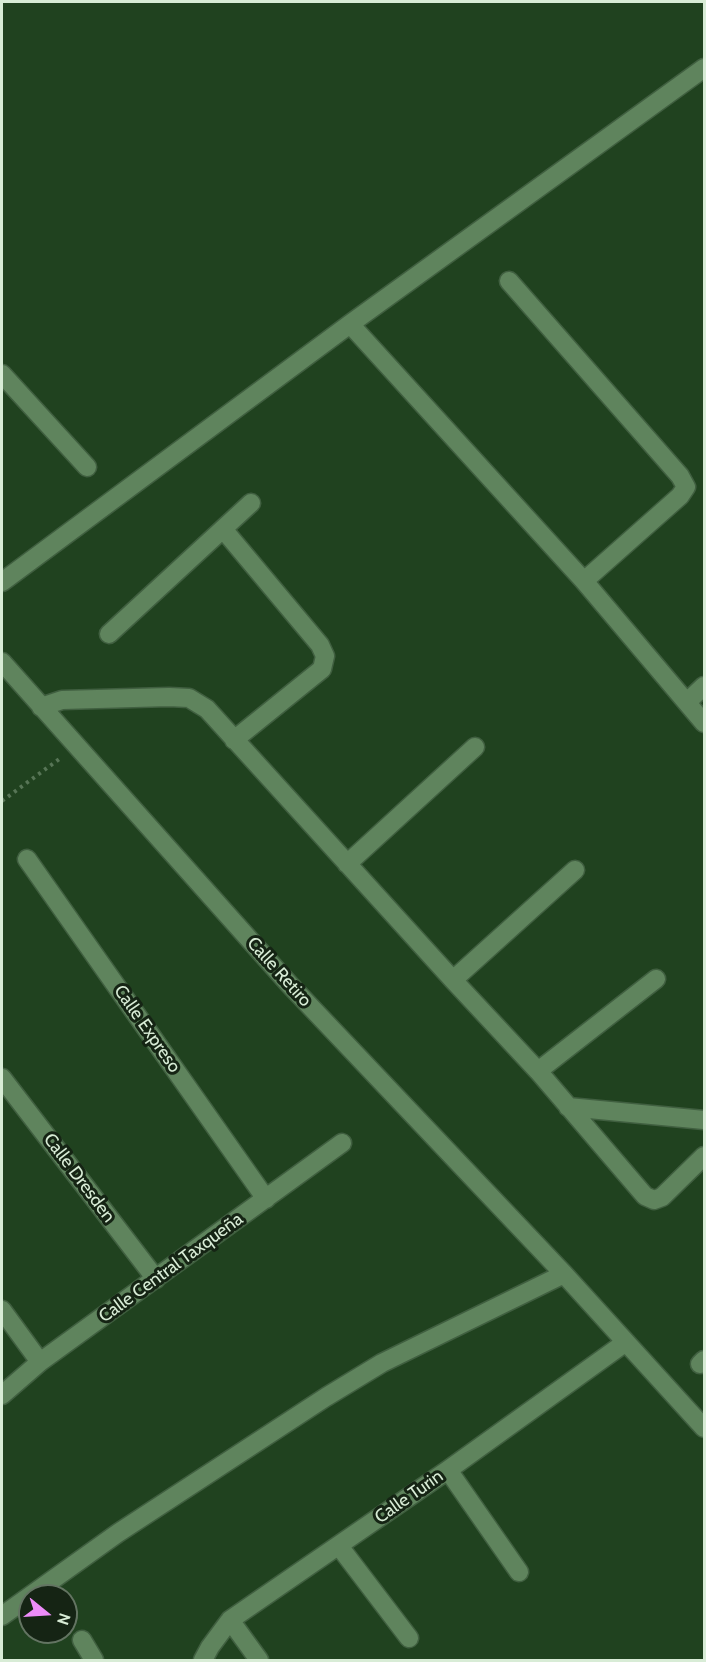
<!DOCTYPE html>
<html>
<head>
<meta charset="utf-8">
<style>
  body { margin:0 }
  #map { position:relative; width:706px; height:1662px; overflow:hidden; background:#20421f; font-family:Cabin,sans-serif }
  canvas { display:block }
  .frame { position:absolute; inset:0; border:3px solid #d8ecd6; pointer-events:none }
  .north { position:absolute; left:18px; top:1584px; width:60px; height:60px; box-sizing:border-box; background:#152414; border:2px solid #637462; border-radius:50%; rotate:108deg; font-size:16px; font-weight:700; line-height:24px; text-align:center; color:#d8ecd6 }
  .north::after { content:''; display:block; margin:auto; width:21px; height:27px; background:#ed8cf9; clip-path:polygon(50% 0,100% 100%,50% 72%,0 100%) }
</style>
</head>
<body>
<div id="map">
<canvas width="706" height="1662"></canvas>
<div class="frame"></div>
<div class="north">N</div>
</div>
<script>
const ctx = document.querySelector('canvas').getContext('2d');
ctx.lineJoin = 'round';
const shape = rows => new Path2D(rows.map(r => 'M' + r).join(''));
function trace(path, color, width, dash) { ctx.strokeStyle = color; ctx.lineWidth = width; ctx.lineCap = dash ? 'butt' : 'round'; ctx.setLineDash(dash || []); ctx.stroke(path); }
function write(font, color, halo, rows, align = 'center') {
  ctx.font = font + ' Cabin,sans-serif'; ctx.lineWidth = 6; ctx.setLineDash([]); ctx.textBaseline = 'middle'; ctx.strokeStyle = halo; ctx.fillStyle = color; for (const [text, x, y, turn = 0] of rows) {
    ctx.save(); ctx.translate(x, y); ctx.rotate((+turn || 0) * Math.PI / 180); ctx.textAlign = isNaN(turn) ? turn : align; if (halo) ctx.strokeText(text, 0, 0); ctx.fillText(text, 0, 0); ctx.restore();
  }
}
const street = shape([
  [509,281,680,476,686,487,680,496,584,581],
  [350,324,584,581,704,723],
  [2,374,87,467],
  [223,529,320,645,325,656,322,669,234,740],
  [2,582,350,324,704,68],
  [109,634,251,503],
  [2,662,289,984,564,1274,704,1428],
  [687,702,704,686],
  [41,707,62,700,169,697,189,698,207,709,453,980,538,1071,645,1196,654,1200,662,1197,704,1156],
  [27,859,266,1199],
  [347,864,475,747],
  [453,980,575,870],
  [538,1071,656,979],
  [2,1078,156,1279],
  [568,1107,704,1120],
  [2,1310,40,1362],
  [700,1364,704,1360],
  [2,1395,40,1362,342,1143],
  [448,1470,519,1572],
  [339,1546,409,1638],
  [2,1616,118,1533,326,1397,382,1363,564,1274],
  [230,1620,259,1660],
  [82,1640,94,1660],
  [203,1660,210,1647,230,1620,448,1470,626,1342]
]);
trace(street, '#405f40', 21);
trace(shape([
  [2,801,62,757]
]), '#577556', 4, [3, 4.5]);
trace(street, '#5f845d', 18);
write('18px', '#d8ecd6', '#152414', [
  ["Calle Retiro",279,972,48],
  ["Calle Expreso",147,1029,55],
  ["Calle Dresden",79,1178,53],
  ["Calle Central Taxqueña",171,1268,-36],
  ["Calle Turin",409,1497,-35]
]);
</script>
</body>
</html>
